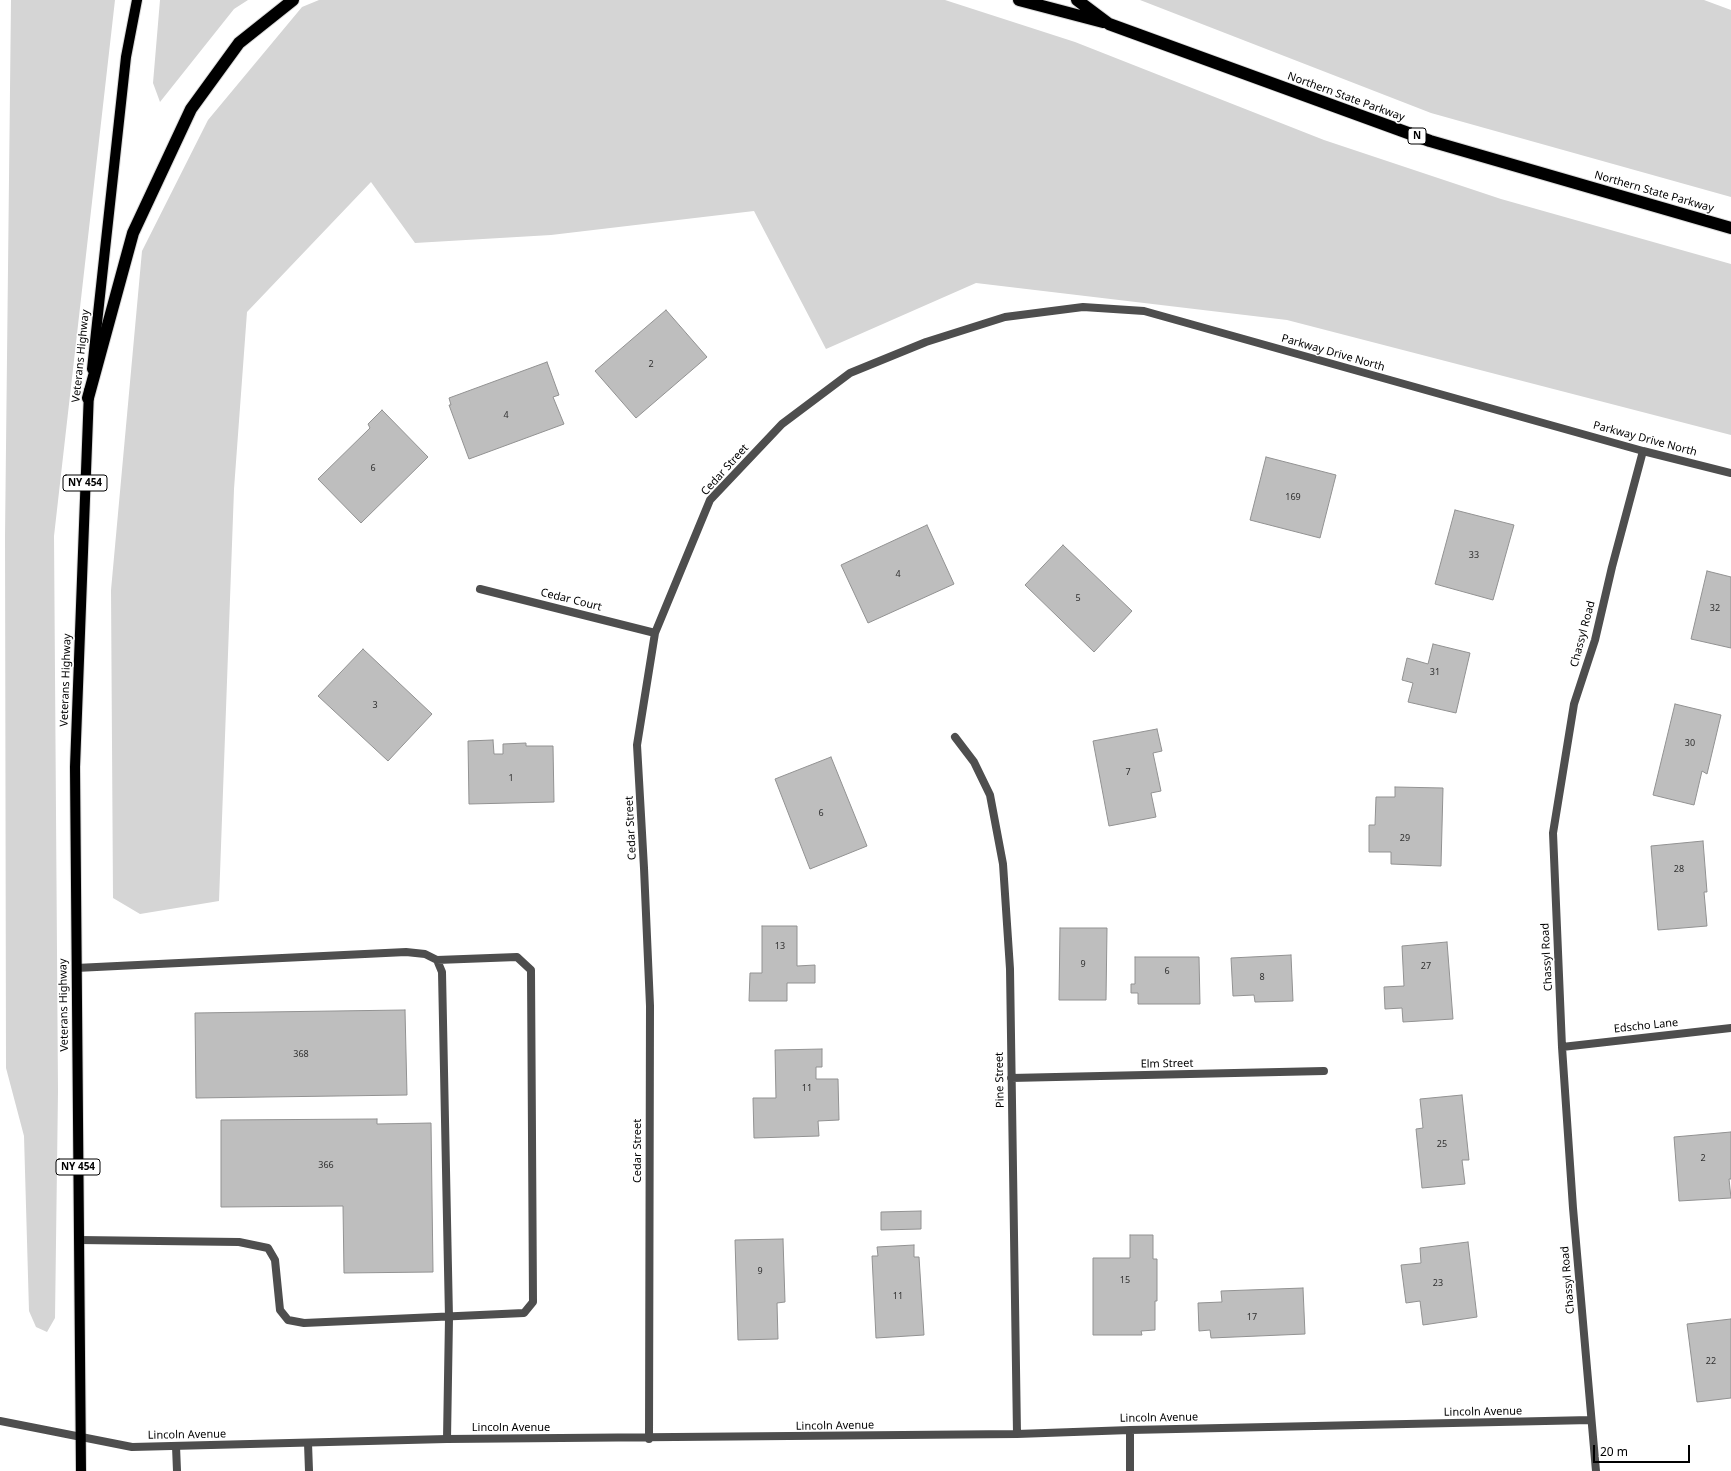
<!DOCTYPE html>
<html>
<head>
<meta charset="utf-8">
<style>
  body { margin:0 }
  #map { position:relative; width:1731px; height:1471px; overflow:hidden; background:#fff; font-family:"Noto Sans",sans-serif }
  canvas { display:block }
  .scale { position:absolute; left:1593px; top:1445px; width:97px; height:18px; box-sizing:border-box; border:2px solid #000; border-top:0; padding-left:5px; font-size:12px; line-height:14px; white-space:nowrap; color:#000; -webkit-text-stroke:3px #fff; paint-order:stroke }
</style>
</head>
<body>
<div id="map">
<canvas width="1731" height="1471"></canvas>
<div class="scale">20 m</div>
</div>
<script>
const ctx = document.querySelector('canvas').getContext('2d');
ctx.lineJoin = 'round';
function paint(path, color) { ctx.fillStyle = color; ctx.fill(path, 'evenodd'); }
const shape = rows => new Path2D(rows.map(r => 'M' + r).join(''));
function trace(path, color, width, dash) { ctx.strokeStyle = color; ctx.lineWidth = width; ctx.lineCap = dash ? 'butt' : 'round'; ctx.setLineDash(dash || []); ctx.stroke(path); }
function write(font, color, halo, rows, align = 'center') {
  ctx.font = font + ' "Noto Sans",sans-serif'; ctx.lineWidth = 3; ctx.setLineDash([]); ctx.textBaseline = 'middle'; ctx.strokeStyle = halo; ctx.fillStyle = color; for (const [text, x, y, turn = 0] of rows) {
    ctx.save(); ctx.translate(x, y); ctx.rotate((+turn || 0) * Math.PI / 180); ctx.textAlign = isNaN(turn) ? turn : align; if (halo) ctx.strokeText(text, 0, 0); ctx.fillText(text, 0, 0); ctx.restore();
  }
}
paint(shape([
  [11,0,115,0,54,536,58,1091,55,1318,47,1332,36,1327,29,1311,24,1136,6,1068,5,536],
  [160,0,248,0,234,9,160,102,153,83],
  [319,0,945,0,1075,42,1324,140,1501,199,1731,264,1731,435,1287,320,976,283,826,349,754,211,551,235,415,243,371,182,247,312,234,489,219,901,140,914,113,898,111,590,142,251,208,120,302,7],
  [1140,0,1704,0,1731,10,1731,197,1431,113]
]), '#d5d5d5');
const building = shape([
  [666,310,707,357,636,418,595,371,666,310],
  [547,362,559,395,553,397,564,424,469,459,449,405,451,405,449,398,547,362],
  [382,410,428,457,361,523,318,479,370,428,368,424,382,410],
  [1266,457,1336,475,1320,538,1250,520,1266,457],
  [1455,510,1514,525,1493,600,1435,584,1455,510],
  [927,525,954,584,868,623,841,565,927,525],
  [1063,545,1132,611,1094,652,1025,585,1063,545],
  [1707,571,1731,577,1731,648,1691,639,1707,571],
  [1433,644,1470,653,1456,713,1408,702,1413,683,1402,680,1407,658,1428,664,1433,644],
  [363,649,432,714,388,761,318,696,363,649],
  [1675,704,1721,715,1707,774,1702,771,1694,805,1653,795,1675,704],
  [1157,729,1162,751,1153,753,1161,791,1151,793,1156,817,1109,826,1093,741,1157,729],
  [493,740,494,754,503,754,503,744,526,743,526,746,553,746,554,802,469,804,468,741,493,740],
  [831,757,867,846,810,869,775,779,831,757],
  [1395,787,1443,788,1441,866,1391,864,1391,852,1369,852,1369,825,1375,825,1376,797,1395,797,1395,787],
  [1703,841,1707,892,1704,892,1707,926,1658,930,1651,846,1703,841],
  [762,926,797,926,797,966,815,965,815,983,787,983,787,1001,749,1001,750,973,762,973,762,926],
  [1060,928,1107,928,1106,1000,1059,1000,1060,928],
  [1447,942,1453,1019,1403,1022,1402,1008,1385,1009,1384,987,1404,986,1402,946,1447,942],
  [1291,955,1293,1001,1255,1002,1254,995,1233,996,1231,958,1291,955],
  [1135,957,1199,957,1200,1004,1138,1004,1138,993,1131,993,1131,984,1135,984,1135,957],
  [405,1010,407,1095,196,1098,195,1013,405,1010],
  [822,1049,822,1067,816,1067,816,1079,838,1079,839,1120,818,1121,819,1136,754,1138,753,1098,776,1098,775,1050,822,1049],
  [1462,1095,1469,1160,1462,1160,1465,1184,1422,1188,1416,1129,1423,1128,1420,1099,1462,1095],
  [377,1119,377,1124,431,1123,433,1272,344,1273,343,1206,221,1207,221,1120,377,1119],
  [1731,1132,1731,1179,1729,1179,1731,1198,1679,1201,1674,1137,1731,1132],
  [921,1211,921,1229,881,1230,881,1212,921,1211],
  [1130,1235,1153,1235,1153,1259,1157,1259,1157,1301,1155,1301,1155,1330,1141,1331,1142,1335,1093,1335,1093,1258,1130,1258,1130,1235],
  [783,1239,785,1302,777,1303,778,1339,738,1340,735,1240,783,1239],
  [1468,1242,1477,1317,1423,1325,1420,1301,1406,1303,1401,1265,1421,1263,1420,1248,1468,1242],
  [914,1245,914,1257,919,1257,924,1335,876,1338,872,1256,878,1256,877,1247,914,1245],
  [1303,1288,1305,1334,1211,1338,1210,1330,1199,1331,1198,1303,1222,1302,1221,1291,1303,1288],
  [1731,1319,1731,1398,1697,1402,1687,1324,1731,1319]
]);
paint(building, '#bebebe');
trace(building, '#929292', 1);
const primary = shape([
  [92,369,126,57,137,0],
  [81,1471,75,767,89,391]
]);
const motorway = shape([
  [1019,0,1103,22],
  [1077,0,1109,24,1430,141,1731,228],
  [88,398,133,233,191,109,239,43,293,0]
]);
trace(primary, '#dbdbdb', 12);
trace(motorway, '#dbdbdb', 14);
trace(shape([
  [76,968,406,952,425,954,437,960,442,972,449,1318,447,1439],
  [79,1240,239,1242,268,1248,275,1260,280,1310,288,1320,304,1323,524,1313,533,1302,531,970,517,957,437,960],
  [308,1443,309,1471],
  [176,1446,177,1471]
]), '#4e4e4e', 8);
trace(shape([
  [480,589,655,633],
  [955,737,974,762,990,795,1003,864,1010,969,1017,1434],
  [1562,1047,1731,1028],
  [1011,1078,1324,1071],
  [0,1421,132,1447,447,1439,1017,1434,1130,1430,1591,1420],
  [1130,1430,1130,1471],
  [649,1439,650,1006,644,868,637,745,655,633,710,500,782,424,850,373,926,342,1005,317,1083,307,1144,311,1643,451,1731,473],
  [1596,1471,1573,1208,1562,1047,1553,833,1574,704,1595,640,1612,567,1643,451]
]), '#4e4e4e', 8);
trace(primary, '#000', 10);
trace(motorway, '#000', 12);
write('9px', '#303030', null, [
  ["2",651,364],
  ["4",506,415],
  ["6",373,468],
  ["169",1293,497],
  ["33",1474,555],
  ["4",898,574],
  ["5",1078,598],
  ["32",1715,608],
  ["31",1435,672],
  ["3",375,705],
  ["30",1690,743],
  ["7",1128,772],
  ["1",511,778],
  ["6",821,813],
  ["29",1405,838],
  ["28",1679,869],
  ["13",780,946],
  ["9",1083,964],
  ["27",1426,966],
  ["6",1167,971],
  ["8",1262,977],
  ["368",301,1054],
  ["11",807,1088],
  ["25",1442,1144],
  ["2",1703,1158],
  ["366",326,1165],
  ["9",760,1271],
  ["15",1125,1280],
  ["23",1438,1283],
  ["11",898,1296],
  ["17",1252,1317],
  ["22",1711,1361]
]);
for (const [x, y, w] of [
  [1417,136,18],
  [85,483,44],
  [78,1167,44]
]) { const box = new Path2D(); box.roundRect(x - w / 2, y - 8, w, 16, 3); ctx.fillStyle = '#fff'; ctx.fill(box); trace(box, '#000', 1); }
write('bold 10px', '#000', null, [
  ["N",1417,136],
  ["NY 454",85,483],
  ["NY 454",78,1167]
]);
write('11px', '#000', '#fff', [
  ["Northern State Parkway",1346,97,20],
  ["Northern State Parkway",1654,192,16],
  ["Parkway Drive North",1333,353,16],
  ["Veterans Highway",81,356,-84],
  ["Parkway Drive North",1645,439,15],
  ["Cedar Street",725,470,-48],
  ["Cedar Court",571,600,14],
  ["Chassyl Road",1583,634,-75],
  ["Veterans Highway",66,680,-88],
  ["Cedar Street",631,828,-93],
  ["Chassyl Road",1547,957,-93],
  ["Veterans Highway",64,1005,-91],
  ["Edscho Lane",1646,1026,-6],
  ["Elm Street",1167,1064,-1],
  ["Pine Street",1000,1080,-91],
  ["Cedar Street",638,1151,-90],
  ["Chassyl Road",1568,1280,-95],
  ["Lincoln Avenue",1483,1412,-1],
  ["Lincoln Avenue",1159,1418,-1],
  ["Lincoln Avenue",835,1426,-1],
  ["Lincoln Avenue",511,1428],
  ["Lincoln Avenue",187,1435,-1]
]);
</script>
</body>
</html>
